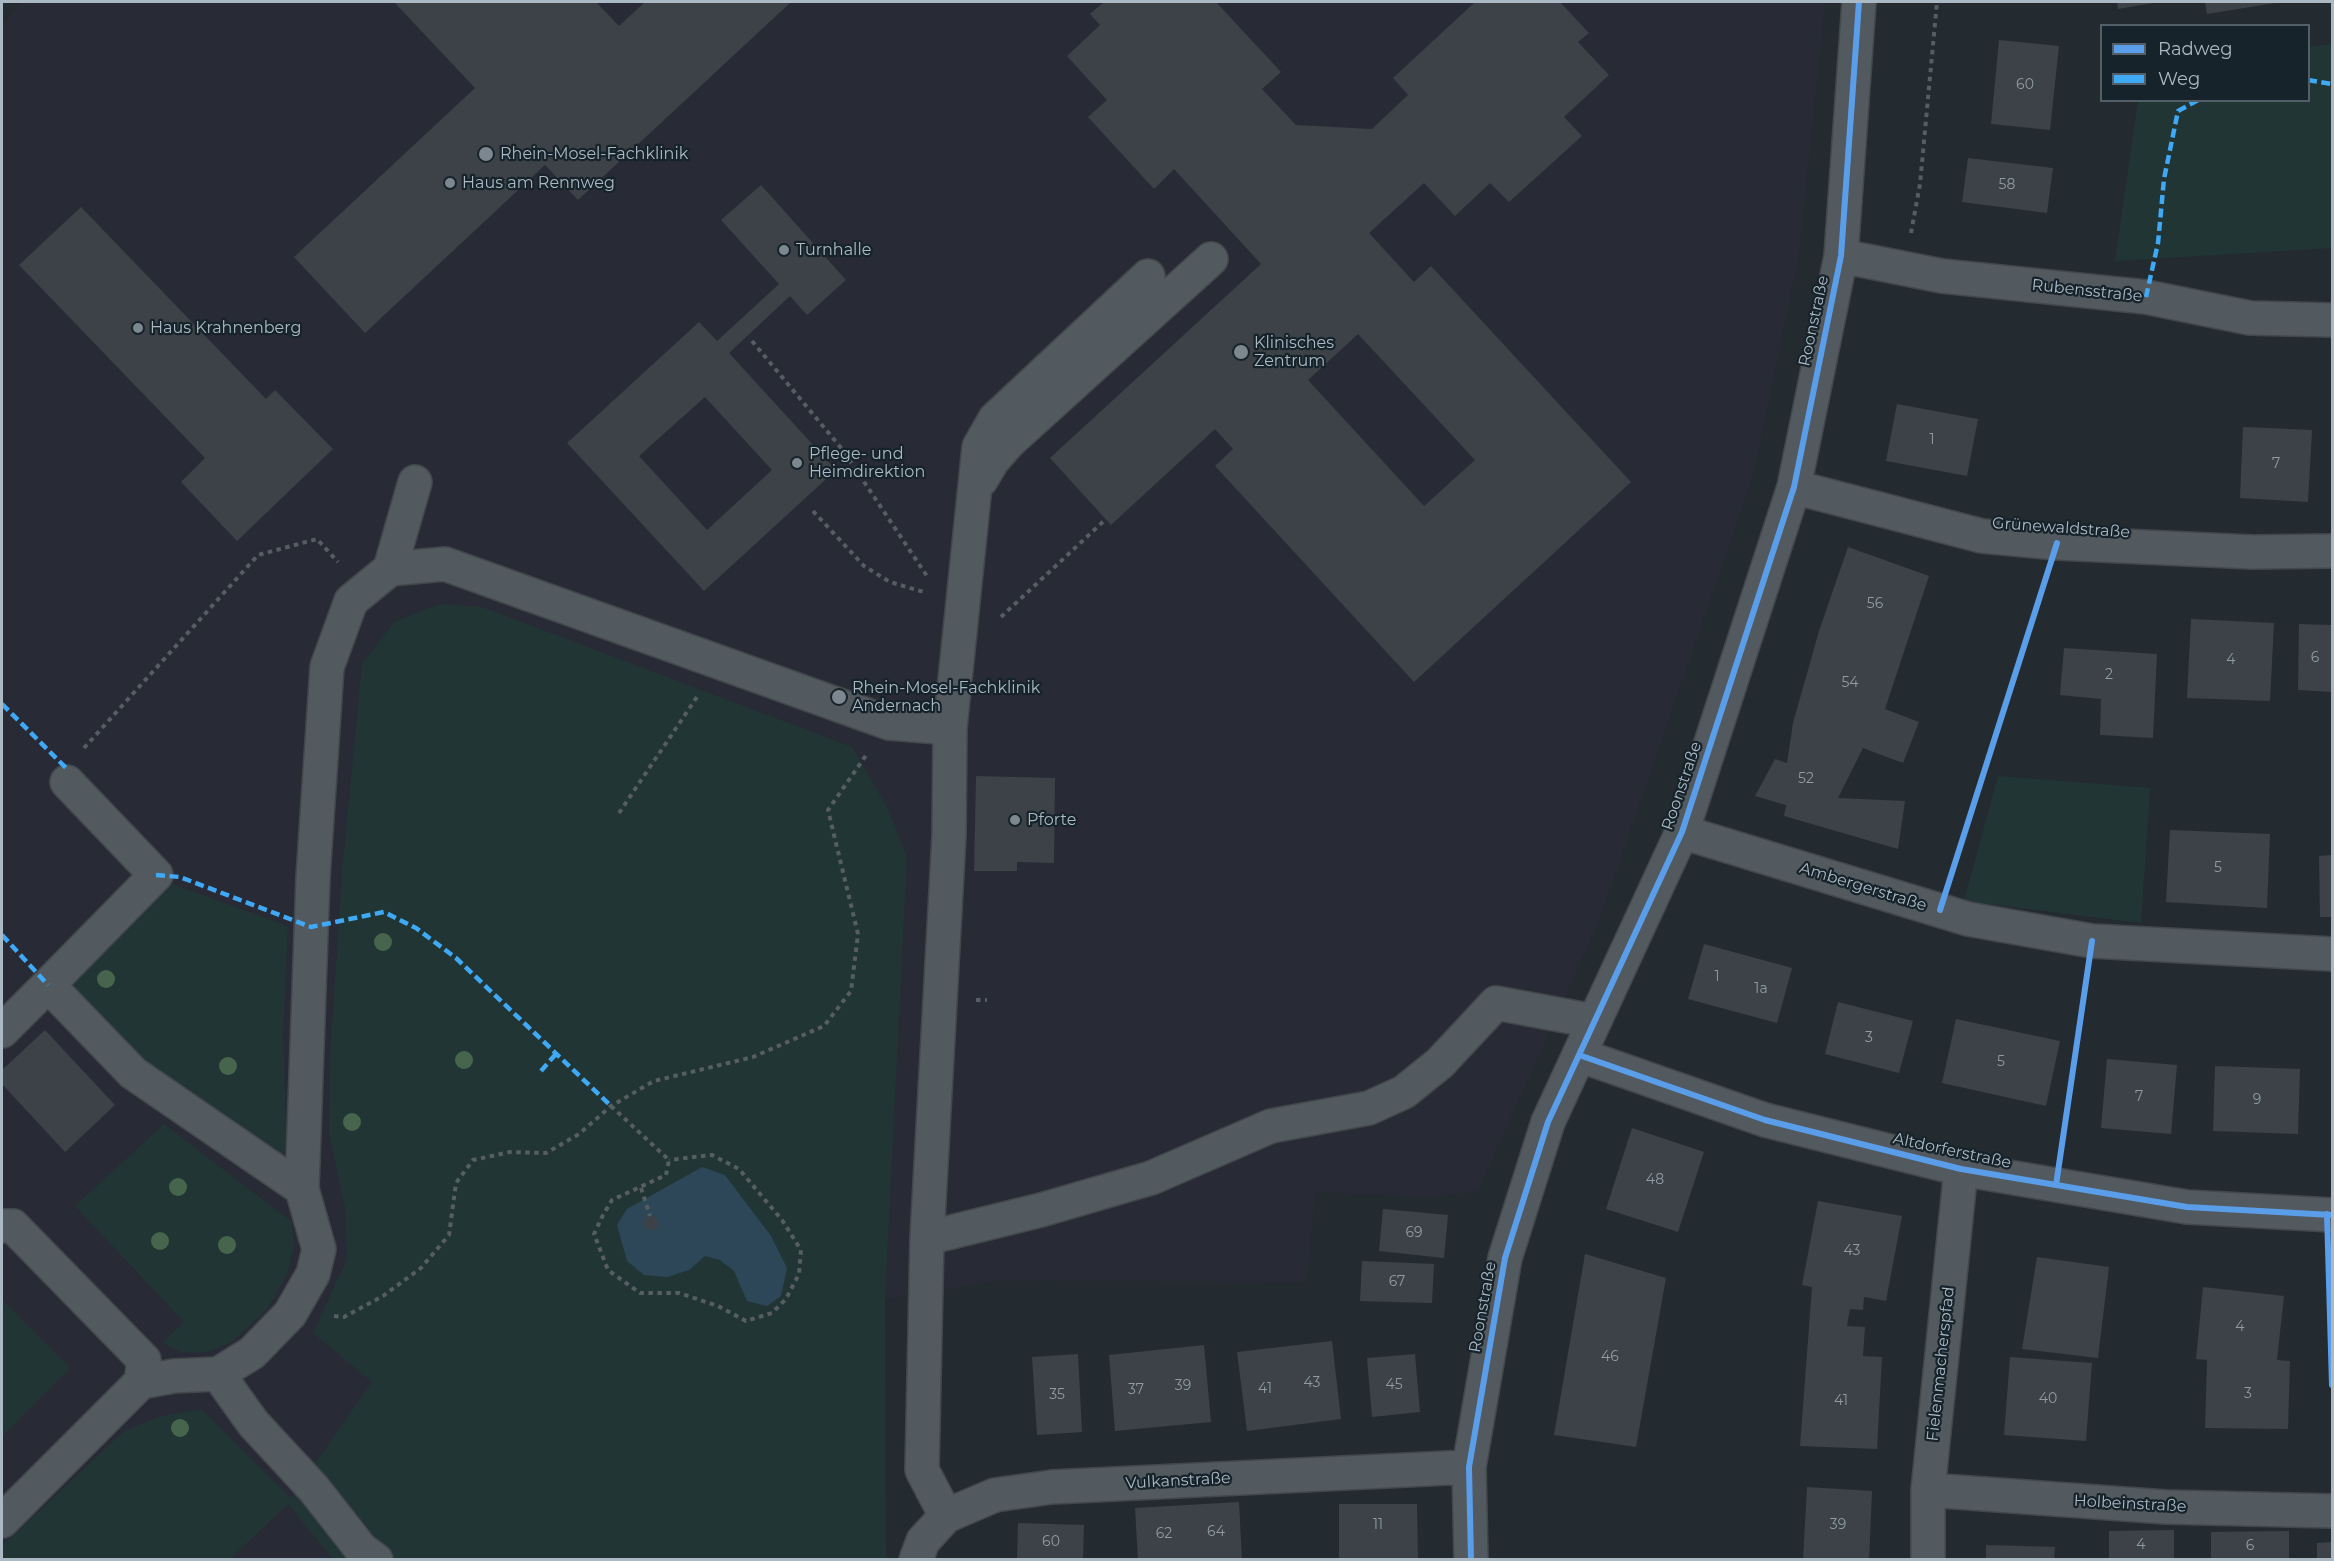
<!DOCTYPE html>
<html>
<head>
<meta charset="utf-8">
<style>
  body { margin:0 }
  #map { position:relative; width:2334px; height:1561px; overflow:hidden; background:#242b30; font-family:Montserrat,sans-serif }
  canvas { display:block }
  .frame { position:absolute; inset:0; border:3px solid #abb9c4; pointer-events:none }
  .legend { position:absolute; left:2100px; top:24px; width:210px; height:78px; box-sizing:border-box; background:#17232a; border:2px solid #525f68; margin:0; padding:8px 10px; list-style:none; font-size:18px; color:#abb9c4 }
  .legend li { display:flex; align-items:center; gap:12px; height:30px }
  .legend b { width:30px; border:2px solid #525f68 }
</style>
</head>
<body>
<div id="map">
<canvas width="2334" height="1561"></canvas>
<div class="frame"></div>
<ul class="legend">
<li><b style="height:8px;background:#5a9eea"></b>Radweg</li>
<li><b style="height:8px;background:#3fa9f5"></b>Weg</li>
</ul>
</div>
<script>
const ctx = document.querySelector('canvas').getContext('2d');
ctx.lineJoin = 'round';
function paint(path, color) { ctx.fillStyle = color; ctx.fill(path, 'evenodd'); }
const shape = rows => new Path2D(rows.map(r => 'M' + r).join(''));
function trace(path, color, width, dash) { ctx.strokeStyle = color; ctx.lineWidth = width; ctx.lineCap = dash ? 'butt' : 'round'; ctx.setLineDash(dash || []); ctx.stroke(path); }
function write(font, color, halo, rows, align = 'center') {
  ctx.font = font + ' Montserrat,sans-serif'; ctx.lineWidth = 4.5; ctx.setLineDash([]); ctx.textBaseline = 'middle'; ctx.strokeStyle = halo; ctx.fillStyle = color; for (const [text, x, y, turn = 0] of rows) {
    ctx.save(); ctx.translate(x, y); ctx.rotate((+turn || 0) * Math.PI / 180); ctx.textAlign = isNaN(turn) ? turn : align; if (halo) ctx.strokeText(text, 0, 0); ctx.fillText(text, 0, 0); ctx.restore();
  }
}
paint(shape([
  [21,2,1825,2,1799,254,1753,476,1600,918,1478,1191,1430,1197,1315,1192,1307,1282,1002,1280,885,1299,886,1559,2,1560,2,26]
]), '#282a36');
paint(shape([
  [2332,44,2332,248,2115,261,2138,101,2308,100,2309,47],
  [439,604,482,607,852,747,888,809,907,857,885,1299,886,1559,333,1559,288,1504,230,1559,2,1560,2,1546,123,1432,158,1417,201,1409,291,1498,372,1382,313,1333,347,1259,345,1208,329,1133,330,1058,342,872,362,664,394,622],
  [1998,776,2150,788,2141,923,1964,901],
  [170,883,288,926,283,1035,287,1150,278,1158,184,1088,144,1067,78,999,75,984,77,967],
  [164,1124,292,1222,294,1247,287,1274,268,1308,233,1341,209,1352,184,1353,162,1343,184,1322,75,1206],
  [2,1300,70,1368,2,1436]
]), '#213534');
paint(shape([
  [702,1167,725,1175,771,1236,787,1268,781,1296,767,1306,747,1301,734,1271,720,1260,705,1256,689,1270,667,1277,644,1275,627,1261,617,1225,627,1209]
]), '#2e4758');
paint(shape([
  [394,2,596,2,619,26,645,2,791,2,578,200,545,165,365,333,294,257,475,88],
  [1104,2,1216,2,1281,72,1262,89,1296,125,1372,129,1408,95,1393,78,1475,2,1560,2,1589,33,1578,42,1609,75,1564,117,1582,136,1509,202,1490,183,1455,216,1424,183,1369,233,1414,282,1431,266,1631,482,1414,682,1215,466,1233,449,1215,429,1111,525,1050,458,1261,264,1174,169,1154,189,1088,117,1107,100,1067,56,1100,25,1090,14],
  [1358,334,1475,460,1424,506,1308,380],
  [2117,2,2153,2,2153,3,2118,9],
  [2205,2,2275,2,2275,3,2207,14],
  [1999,40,2059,46,2050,130,1991,124],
  [1968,158,2053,168,2047,213,1962,202],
  [761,185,846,280,807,315,790,296,729,353,836,470,704,591,567,443,699,322,717,341,779,284,721,220],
  [705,397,772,470,707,530,639,456],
  [81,207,266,399,275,390,333,449,237,541,181,482,205,458,19,265],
  [1897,404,1978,419,1967,476,1886,461],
  [2243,427,2312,430,2308,502,2240,498],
  [1848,547,1929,576,1885,709,1919,722,1903,763,1863,748,1838,798,1905,801,1898,849,1784,816,1786,805,1755,796,1775,759,1787,763,1793,723,1819,631],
  [2191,619,2274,623,2270,701,2187,698],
  [2299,624,2332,625,2332,692,2298,690],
  [2064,648,2157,654,2153,738,2100,735,2101,699,2060,695],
  [976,776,1055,778,1054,863,1017,862,1017,871,974,871],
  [2170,830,2270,834,2267,908,2166,902],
  [2332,855,2332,917,2320,917,2319,856],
  [1704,944,1792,968,1777,1023,1688,999],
  [1838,1002,1913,1021,1899,1073,1825,1054],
  [1956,1019,2060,1041,2046,1106,1942,1083],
  [45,1030,115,1105,65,1152,2,1084,2,1070],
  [2107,1059,2177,1065,2171,1134,2101,1128],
  [2215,1066,2300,1069,2298,1134,2213,1131],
  [1632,1128,1704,1152,1678,1232,1606,1209],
  [1818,1201,1902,1216,1886,1301,1864,1297,1863,1310,1850,1309,1847,1326,1865,1327,1863,1356,1882,1357,1877,1449,1800,1446,1812,1287,1802,1285],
  [1383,1209,1448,1215,1444,1258,1379,1251],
  '644 1223a7 7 0 1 1 14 0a7 7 0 1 1-14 0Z',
  [1585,1254,1666,1278,1636,1447,1554,1435],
  [2037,1257,2109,1267,2098,1358,2022,1349],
  [1362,1261,1434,1264,1432,1303,1360,1301],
  [2203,1287,2284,1296,2277,1360,2290,1361,2288,1429,2205,1428,2207,1360,2196,1359],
  [1332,1341,1341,1419,1247,1431,1237,1352],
  [1204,1345,1211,1422,1115,1431,1109,1355],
  [1078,1354,1082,1432,1037,1435,1032,1357],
  [1415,1354,1420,1412,1372,1417,1367,1358],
  [2010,1357,2092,1363,2086,1441,2004,1435],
  [1807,1487,1872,1491,1869,1560,1803,1560],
  [1239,1502,1242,1560,1138,1560,1135,1508],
  [1339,1504,1417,1504,1418,1560,1339,1560],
  [1018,1523,1084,1525,1083,1560,1017,1560],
  [2174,1530,2174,1560,2109,1560,2109,1531],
  [2289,1531,2289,1560,2211,1560,2211,1532],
  [2332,1542,2332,1560,2317,1560,2317,1543],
  [1986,1545,2055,1547,2054,1560,1986,1560]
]), '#3c4247');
const minor = shape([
  [1841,256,1942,276,2146,297,2250,318,2332,320],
  [981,480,993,460,1009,442,1211,259],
  [1794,487,1982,536,2057,543,2252,552,2332,551],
  [390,569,415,482],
  [67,782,156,875,48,985,133,1073,302,1189],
  [1682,832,1968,919,2092,941,2332,954],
  [2,1031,48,985],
  [1579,1055,1765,1120,1961,1169,2187,1207,2332,1215],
  [2,1226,13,1226,144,1360,141,1382,174,1376,218,1374,252,1353,290,1314,313,1274,319,1249,302,1189,313,877,327,667,351,601,390,569,445,564,889,723,950,728],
  [927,1238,1041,1210,1151,1178,1271,1126,1369,1108,1404,1092,1440,1063,1496,1003,1593,1021],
  [218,1374,253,1423,314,1489,361,1549,376,1560],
  [1928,1490,2166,1507,2332,1511],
  [946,1516,922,1470,927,1238,949,836,950,728,979,447,995,419,1148,276],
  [2,1521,141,1382],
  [916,1560,923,1541,946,1516,995,1495,1052,1487,1469,1467],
  [1471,1560,1469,1467,1505,1258,1548,1122,1682,832,1794,487,1841,256,1859,2],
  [1928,1560,1928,1490,1961,1169]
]);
trace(minor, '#42474b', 36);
trace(shape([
  [1911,233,1920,184,1937,2],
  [752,341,842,449,927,576],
  [813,511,864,566,890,582,927,593],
  [1001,617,1106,519],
  [84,748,258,555,317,539,338,562],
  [619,813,699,694],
  [976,1000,987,1000],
  [611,1106,669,1160,666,1175,612,1200,603,1215,594,1234,608,1270,640,1293,679,1293,718,1306,746,1321,772,1313,786,1299,799,1274,801,1250,782,1220,739,1169,712,1155,669,1160],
  [641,1188,650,1216],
  [334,1316,344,1317,383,1296,421,1268,449,1235,456,1183,473,1160,510,1152,546,1153,579,1134,611,1106,654,1081,753,1057,824,1026,851,991,858,934,828,810,867,754]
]), '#565e62', 4, [4.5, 4.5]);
trace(minor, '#52595f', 33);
trace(shape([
  [2308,80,2332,84],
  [2146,297,2158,243,2164,179,2178,111,2198,100],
  [2,704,66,768],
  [156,875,180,877,311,927,384,912,416,928,456,958,611,1106],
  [2,935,48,985],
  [541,1071,555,1055]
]), '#3fa9f5', 4.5, [9, 4.5]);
trace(shape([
  [1940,910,2057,543],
  [1579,1055,1765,1120,1961,1169,2187,1207,2332,1215],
  [2056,1185,2092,941],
  [2327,1214,2332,1385],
  [1471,1560,1469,1467,1505,1258,1548,1122,1682,832,1794,487,1841,256,1859,2]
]), '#5a9eea', 6);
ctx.fillStyle = '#47654d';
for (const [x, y] of [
  [383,942],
  [106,979],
  [464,1060],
  [228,1066],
  [352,1122],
  [178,1187],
  [160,1241],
  [227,1245],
  [180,1428]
]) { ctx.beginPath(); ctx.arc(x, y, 9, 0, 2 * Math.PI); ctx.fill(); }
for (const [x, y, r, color] of [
  [486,154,8,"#7c8790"],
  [450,183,6,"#7c8790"],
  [784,250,6,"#7c8790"],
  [138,328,6,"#7c8790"],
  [1241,352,8,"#7c8790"],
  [797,463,6,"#7c8790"],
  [839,697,8,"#7c8790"],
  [1015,820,6,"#7c8790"]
]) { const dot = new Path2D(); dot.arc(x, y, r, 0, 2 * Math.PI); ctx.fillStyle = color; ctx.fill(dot); trace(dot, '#17232a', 2); }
write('14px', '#8f9ba5', null, [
  ["60",2025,85],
  ["58",2007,185],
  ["1",1932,440],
  ["7",2276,464],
  ["56",1875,604],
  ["6",2315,658],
  ["4",2231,660],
  ["2",2109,675],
  ["54",1850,683],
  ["52",1806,779],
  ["5",2218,868],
  ["1",1717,977],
  ["1a",1761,989],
  ["3",1869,1038],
  ["5",2001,1062],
  ["7",2139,1097],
  ["9",2257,1100],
  ["48",1655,1180],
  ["69",1414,1233],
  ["43",1852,1251],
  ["67",1397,1282],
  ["4",2240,1327],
  ["46",1610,1357],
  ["43",1312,1383],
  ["45",1394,1385],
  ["39",1183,1386],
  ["41",1265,1389],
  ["37",1136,1390],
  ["3",2248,1394],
  ["35",1057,1395],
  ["40",2048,1399],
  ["41",1841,1401],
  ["11",1378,1525],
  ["39",1838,1525],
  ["64",1216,1532],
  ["62",1164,1534],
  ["60",1051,1542],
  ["4",2141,1545],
  ["6",2250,1546]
]);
write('16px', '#abb9c4', '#17232a', [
  ["Rhein-Mosel-Fachklinik",500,154],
  ["Haus am Rennweg",462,183],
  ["Turnhalle",796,250],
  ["Haus Krahnenberg",150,328],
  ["Klinisches",1254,343],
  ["Zentrum",1254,361],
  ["Pflege- und",809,454],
  ["Heimdirektion",809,472],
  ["Rhein-Mosel-Fachklinik",852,688],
  ["Andernach",852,706],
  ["Pforte",1027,820]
], 'left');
write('16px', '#abb9c4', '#17232a', [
  ["Rubensstraße",2087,291,6],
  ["Roonstraße",1814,321,-78],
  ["Grünewaldstraße",2061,528,4],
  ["Roonstraße",1682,786,-71],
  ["Ambergerstraße",1863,887,17],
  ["Altdorferstraße",1952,1151,12],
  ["Roonstraße",1483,1307,-80],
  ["Fielenmacherspfad",1941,1364,-84],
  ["Vulkanstraße",1178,1481,-3],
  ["Holbeinstraße",2130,1504,3]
]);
</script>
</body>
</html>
